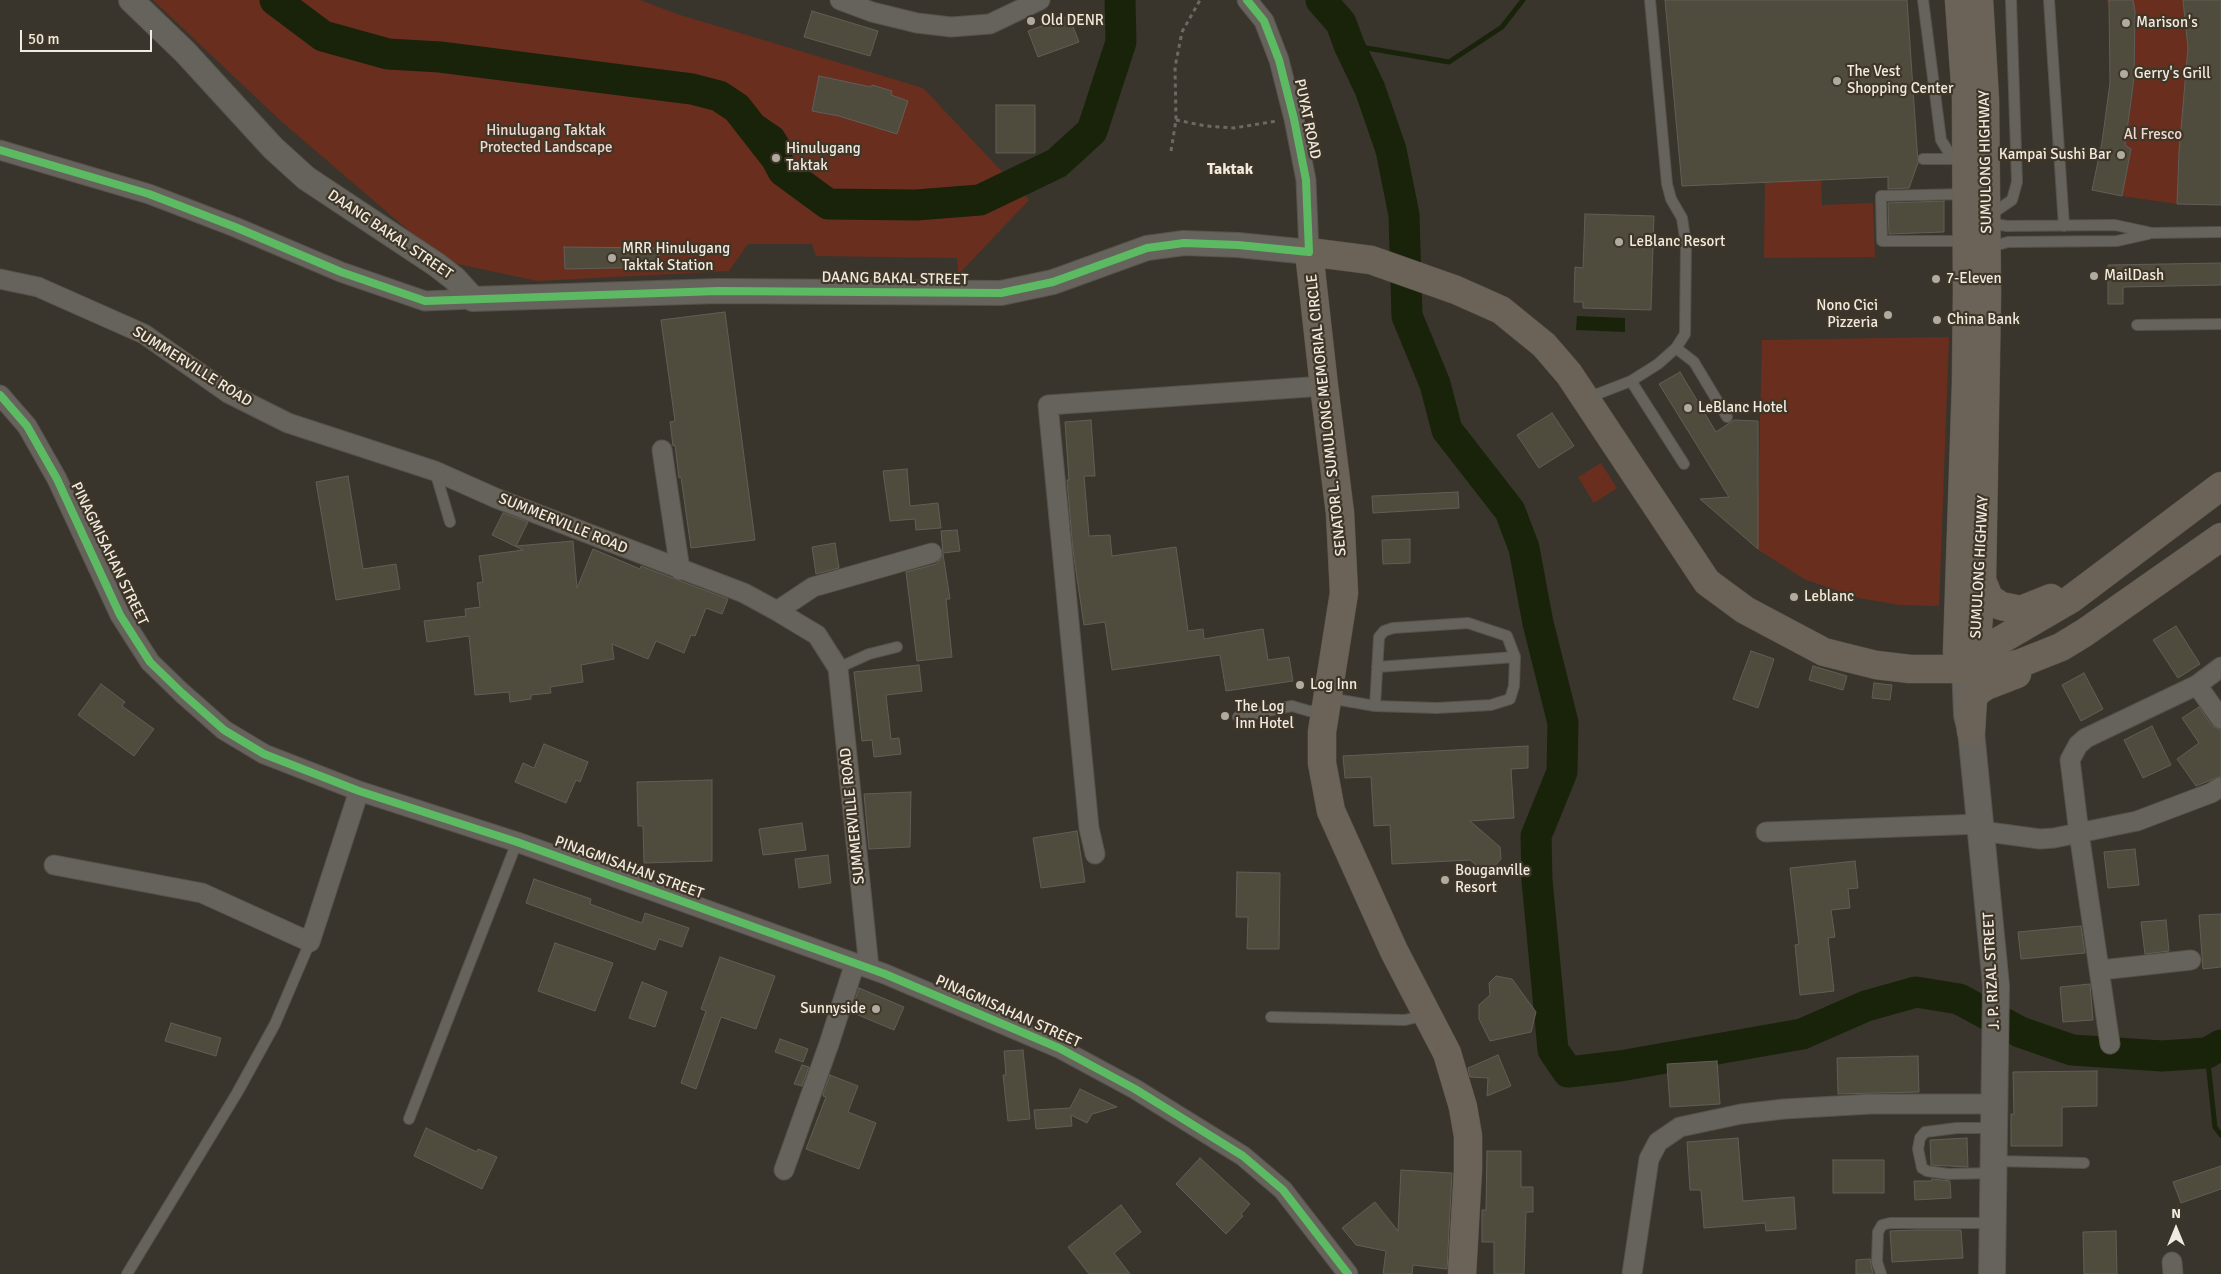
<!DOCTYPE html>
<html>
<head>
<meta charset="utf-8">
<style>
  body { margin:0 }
  #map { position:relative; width:2221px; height:1274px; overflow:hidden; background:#39352d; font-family:Signika,sans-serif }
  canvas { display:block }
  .north { position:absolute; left:2151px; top:1204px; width:50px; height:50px; -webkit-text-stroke:4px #3f3627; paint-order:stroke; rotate:0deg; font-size:14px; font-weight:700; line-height:20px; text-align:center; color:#f0eae0 }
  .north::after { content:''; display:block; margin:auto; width:18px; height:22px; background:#f0eae0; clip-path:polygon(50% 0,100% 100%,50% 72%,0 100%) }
  .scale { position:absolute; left:20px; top:30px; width:132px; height:22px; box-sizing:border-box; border:2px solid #f0eae0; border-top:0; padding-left:6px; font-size:15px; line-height:18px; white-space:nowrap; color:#f0eae0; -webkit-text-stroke:4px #3f3627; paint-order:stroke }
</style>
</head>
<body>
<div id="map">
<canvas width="2221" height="1274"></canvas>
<div class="north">N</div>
<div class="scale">50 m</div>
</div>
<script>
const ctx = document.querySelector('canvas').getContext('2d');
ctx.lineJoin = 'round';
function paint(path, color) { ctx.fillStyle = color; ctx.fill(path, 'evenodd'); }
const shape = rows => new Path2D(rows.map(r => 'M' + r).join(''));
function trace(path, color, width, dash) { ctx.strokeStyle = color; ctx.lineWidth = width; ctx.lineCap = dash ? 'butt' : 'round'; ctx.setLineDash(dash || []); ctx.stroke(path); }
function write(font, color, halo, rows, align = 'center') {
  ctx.font = font + ' Signika,sans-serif'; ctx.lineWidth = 4.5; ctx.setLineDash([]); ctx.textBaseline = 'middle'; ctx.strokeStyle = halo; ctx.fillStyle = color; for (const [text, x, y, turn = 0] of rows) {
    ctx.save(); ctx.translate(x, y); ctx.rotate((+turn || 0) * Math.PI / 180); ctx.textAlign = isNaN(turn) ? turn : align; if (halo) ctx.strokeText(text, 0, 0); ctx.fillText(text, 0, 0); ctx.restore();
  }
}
paint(shape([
  [153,0,640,0,677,14,923,88,1029,200,958,275,957,258,816,256,812,244,748,244,729,271,537,281,444,261,282,122],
  [2107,0,2183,0,2188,48,2179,152,2177,204,2122,196,2131,149,2125,145,2135,79,2135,12,2109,12],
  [1821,179,1822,205,1873,203,1875,257,1764,258,1765,183],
  [1949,337,1939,606,1899,605,1859,598,1804,579,1757,549,1762,340],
  [1601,463,1617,488,1594,503,1578,477]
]), '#6a2e1e');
paint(shape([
  [692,89,723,89,782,129,794,148,783,171,770,178,761,157,751,147,744,128,734,116,715,101],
  [1577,316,1625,318,1625,332,1576,330]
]), '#19230a');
trace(shape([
  [1349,45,1449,62,1502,27,1523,0],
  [2207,1053,2215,1127,2221,1135]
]), '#19230a', 5);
trace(shape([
  [275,0,323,36,388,54,440,57,692,89,719,96,737,108,776,158,783,171,828,204,916,205,980,200,1057,163,1092,131,1121,42,1120,0],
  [1321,0,1341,23,1349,45,1370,89,1391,150,1404,215,1407,316,1435,384,1447,430,1510,511,1524,548,1538,623,1563,723,1562,772,1536,836,1537,880,1553,1050,1568,1072,1620,1066,1802,1034,1866,1006,1916,992,1959,999,2020,1032,2072,1050,2162,1056,2207,1053,2221,1045]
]), '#19230a', 31);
const building = shape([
  [1665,0,1907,0,1918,163,1909,188,1888,189,1888,177,1682,186,1665,0],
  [2109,0,2133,0,2135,11,2134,79,2125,145,2131,149,2122,196,2092,190,2102,142,2110,83,2109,0],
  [2183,0,2221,0,2221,205,2177,204,2179,152,2188,48,2183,0],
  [812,11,878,31,870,56,804,37,812,11],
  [1069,16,1079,42,1038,57,1028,31,1069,16],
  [819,76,871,87,872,85,892,91,891,95,908,101,897,134,839,116,812,111,819,76],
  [996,105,1035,105,1035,153,996,153,996,105],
  [1944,201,1944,232,1889,234,1888,203,1944,201],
  [1585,214,1654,216,1651,310,1583,308,1583,302,1574,302,1575,267,1583,268,1585,214],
  [564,247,659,248,660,267,565,269,564,247],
  [2221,263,2221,285,2123,287,2123,304,2108,304,2108,265,2221,263],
  [725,312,755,540,691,548,681,477,679,478,675,445,673,446,670,422,675,421,661,320,725,312],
  [1680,372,1716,432,1734,420,1758,421,1758,549,1700,499,1729,497,1659,384,1680,372],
  [1552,413,1574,446,1539,468,1517,435,1552,413],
  [1091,420,1095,476,1084,476,1089,536,1110,535,1112,556,1176,547,1188,631,1203,629,1204,639,1263,629,1268,660,1289,657,1293,681,1226,691,1220,655,1112,670,1105,622,1084,625,1073,551,1067,480,1069,480,1065,422,1091,420],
  [907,469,910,506,938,503,941,528,916,530,915,519,890,521,883,471,907,469],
  [348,476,363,569,396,564,400,589,336,600,316,482,348,476],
  [1458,492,1459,508,1373,513,1372,496,1458,492],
  [503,513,528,522,516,546,573,541,577,588,593,549,640,569,641,566,728,599,722,614,706,608,695,636,691,635,684,653,656,641,648,659,612,644,614,659,581,665,583,682,550,687,551,693,531,695,531,699,510,702,509,692,475,695,469,636,427,642,424,621,466,616,465,609,480,607,477,583,483,582,479,556,523,550,492,535,503,513],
  [957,530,960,551,943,553,941,531,957,530],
  [1410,539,1410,563,1383,564,1382,540,1410,539],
  [835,543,839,568,816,574,812,547,835,543],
  [943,554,950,599,946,599,952,657,917,661,906,572,936,564,940,560,943,554],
  [2176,626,2200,664,2178,678,2153,640,2176,626],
  [1751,651,1774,659,1758,708,1733,699,1751,651],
  [919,665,922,691,886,695,891,739,899,738,901,754,874,757,872,740,862,741,854,672,919,665],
  [1813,666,1847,676,1843,690,1809,680,1813,666],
  [2084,673,2103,709,2081,721,2062,685,2084,673],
  [1874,683,1892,685,1890,700,1872,698,1874,683],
  [101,684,125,702,122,706,154,729,134,756,78,715,101,684],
  [2199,707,2212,726,2221,730,2221,776,2196,786,2177,759,2199,743,2182,718,2199,707],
  [2152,726,2171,765,2143,778,2124,740,2152,726],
  [544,744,588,762,580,782,576,780,566,803,515,782,523,763,534,768,544,744],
  [1528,746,1528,768,1511,769,1514,818,1470,821,1500,847,1501,859,1493,868,1481,869,1470,860,1392,864,1390,825,1374,826,1371,777,1345,778,1343,756,1528,746],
  [712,780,712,861,644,863,643,826,638,826,637,782,712,780],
  [911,792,910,847,869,849,864,794,911,792],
  [802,823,806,850,763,855,759,829,802,823],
  [1077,831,1085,882,1041,888,1033,838,1077,831],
  [2135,849,2139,885,2108,888,2104,852,2135,849],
  [828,855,831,883,799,888,795,859,828,855],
  [1855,861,1858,888,1848,889,1850,908,1831,910,1835,937,1828,938,1834,991,1800,995,1795,945,1799,944,1790,868,1855,861],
  [1237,872,1280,873,1279,949,1247,949,1248,917,1236,917,1237,872],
  [534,879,591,899,590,904,642,923,645,913,689,928,682,947,659,939,655,950,526,903,534,879],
  [2221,914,2221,967,2203,969,2199,915,2221,914],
  [2166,920,2169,951,2145,954,2141,922,2166,920],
  [2081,926,2085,953,2021,959,2018,932,2081,926],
  [555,943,613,963,595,1011,538,991,555,943],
  [720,957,775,976,756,1029,721,1017,696,1089,681,1083,706,1011,701,1009,720,957],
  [1496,976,1512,979,1536,1012,1531,1032,1490,1041,1479,1019,1479,1005,1490,995,1489,983,1496,976],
  [642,982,667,992,655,1027,629,1018,642,982],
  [2090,984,2093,1020,2063,1022,2060,987,2090,984],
  [859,988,904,1007,894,1030,851,1012,859,988],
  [171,1023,221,1038,216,1056,165,1041,171,1023],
  [780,1039,808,1049,803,1062,775,1052,780,1039],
  [1023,1050,1030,1119,1008,1121,1003,1075,1006,1075,1004,1051,1023,1050],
  [1498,1055,1511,1086,1487,1096,1488,1078,1470,1077,1468,1068,1498,1055],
  [1918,1056,1919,1092,1838,1094,1837,1058,1918,1056],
  [1717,1061,1720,1104,1670,1107,1667,1064,1717,1061],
  [802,1065,809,1067,802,1086,794,1084,802,1065],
  [2097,1071,2097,1106,2062,1107,2062,1146,2011,1146,2011,1114,2014,1114,2013,1072,2097,1071],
  [830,1075,858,1086,848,1112,876,1123,859,1169,806,1149,826,1097,823,1096,823,1094,830,1075],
  [1080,1089,1117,1107,1092,1114,1087,1123,1071,1115,1072,1126,1036,1129,1034,1110,1070,1108,1080,1089],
  [426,1128,477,1152,478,1149,497,1157,482,1189,414,1156,426,1128],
  [1738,1138,1743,1201,1794,1197,1796,1229,1766,1231,1765,1223,1704,1228,1701,1190,1690,1190,1687,1142,1738,1138],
  [1967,1138,1968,1167,1931,1165,1930,1140,1967,1138],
  [1487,1151,1521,1151,1521,1187,1533,1187,1533,1212,1526,1212,1524,1274,1494,1274,1494,1242,1482,1242,1482,1210,1486,1210,1487,1151],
  [1200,1158,1250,1204,1241,1214,1243,1216,1226,1234,1176,1184,1200,1158],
  [1833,1160,1884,1160,1884,1193,1833,1193,1833,1160],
  [2221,1166,2221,1189,2181,1203,2173,1182,2221,1166],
  [1401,1170,1452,1173,1447,1269,1413,1265,1412,1274,1383,1274,1386,1251,1356,1245,1342,1228,1375,1202,1398,1231,1401,1170],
  [1932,1179,1950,1181,1951,1198,1915,1200,1914,1181,1932,1181,1932,1179],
  [1121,1205,1141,1232,1114,1253,1130,1274,1089,1274,1068,1247,1121,1205],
  [1917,1230,1961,1230,1963,1258,1892,1262,1890,1231,1917,1230],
  [2116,1231,2117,1274,2084,1274,2083,1232,2116,1231],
  [1870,1259,1873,1274,1856,1274,1856,1260,1870,1259]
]);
paint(building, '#4f4c3e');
trace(building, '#615e57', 1);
const service = shape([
  [1923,0,1941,140,1953,159,1963,162],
  [2011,0,2017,182,2012,200,1987,217,1995,224,2007,226,2115,225,2152,233,2221,232],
  [2049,0,2064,226],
  [1923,159,1953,159],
  [1965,194,1881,196,1882,241,1966,241],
  [1988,251,1997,245,2008,242,2117,241,2148,234],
  [2137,325,2221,324],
  [1676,348,1694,362,1727,417],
  [1631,381,1684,464],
  [1587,398,1631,381,1658,364,1676,348,1685,334,1686,244,1682,218,1671,199,1667,184,1650,0],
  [435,471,450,522],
  [1377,667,1515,657],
  [838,668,869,654,897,647],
  [1329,698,1375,706,1437,708,1491,705,1510,699,1514,686,1515,657,1507,636,1468,623,1393,628,1384,631,1379,637,1375,706],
  [1238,717,1292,706,1309,711,1325,711],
  [1271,1017,1405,1020,1426,1015],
  [409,1119,517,842],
  [1995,1161,2084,1163],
  [1993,1173,1948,1174,1927,1171,1922,1168,1918,1149,1920,1138,1925,1132,1957,1128,1995,1128],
  [127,1274,237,1093,275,1024,310,942],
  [1881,1274,1877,1262,1878,1232,1882,1225,1890,1223,1992,1223]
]);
const minor = shape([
  [840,0,872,12,917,23,951,27,990,24,1040,0],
  [1247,0,1264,21,1279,60,1294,119,1306,180,1309,252],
  [0,150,149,194,235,227,341,272,425,301,473,299],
  [0,279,38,287,144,334,228,393,288,423,435,471,498,499,744,593,777,611,817,635,838,668,869,968],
  [0,395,27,426,57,479,120,615,150,662,182,693,224,730,264,754,359,791,517,842,885,974,1059,1048,1135,1089,1243,1156,1283,1190,1348,1274],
  [662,450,680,570],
  [777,611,813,587,932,553],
  [2197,685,2221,719],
  [1981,831,2040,839,2054,838,2137,821,2211,793,2221,787],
  [1766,832,1980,824],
  [1095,854,1089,828,1048,405,1324,386],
  [54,865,202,893,310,942,359,791],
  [2101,970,2191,960],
  [2110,1044,2079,833,2070,760,2078,745,2086,738,2197,685,2221,667],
  [784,1170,829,1044,855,963],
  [2172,1262,2173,1274],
  [1632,1274,1649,1159,1658,1142,1680,1127,1741,1114,1784,1109,1871,1104,1995,1104]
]);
const tertiary = shape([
  [131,0,185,52,273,148,306,178,437,265,455,279,473,299,718,291,1001,293,1053,282,1147,248,1184,243,1238,245,1309,252]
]);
const secondary = shape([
  [1965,669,1967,715,1971,731,1996,986,1992,1274]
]);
const primary = shape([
  [1959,0,1966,98,1967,293,1966,383,1957,652,1965,669],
  [1982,580,1989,598,2001,606,2021,610,2051,598],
  [1960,652,1976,651,1999,641,2071,599,2221,486],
  [1965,669,1976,651,1982,580,1987,295,1985,100,1979,0],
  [1971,731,1973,699,1977,692,1986,686,2017,674],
  [1462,1274,1468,1169,1468,1136,1463,1107,1447,1053,1394,951,1331,811,1322,763,1322,732,1344,593,1340,513,1324,386,1309,252,1371,260,1456,290,1501,310,1544,345,1569,374,1707,582,1745,610,1824,652,1876,665,1910,669,1996,669,2021,663,2061,647,2084,633,2221,537]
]);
trace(service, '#56524a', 12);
trace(minor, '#56524a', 21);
trace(tertiary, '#56524a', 26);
trace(secondary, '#56524a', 28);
trace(primary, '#56524a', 29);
trace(shape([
  [1176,120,1206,126,1234,128,1277,121],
  [1171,151,1176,120,1175,67,1182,32,1200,0]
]), '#6c6963', 3, [4, 4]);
trace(service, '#66635d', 10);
trace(minor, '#66635d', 19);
trace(tertiary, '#66635d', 24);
trace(secondary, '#66635d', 26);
trace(primary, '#6b6358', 28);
trace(shape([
  [0,150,149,194,235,227,341,272,425,301,718,291,1001,293,1053,282,1147,248,1184,243,1238,245,1309,252,1306,180,1294,119,1279,60,1264,21,1247,0],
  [0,395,27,426,57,479,120,615,150,662,182,693,224,730,264,754,359,791,517,842,885,974,1059,1048,1135,1089,1243,1156,1283,1190,1348,1274]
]), '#5cba63', 8);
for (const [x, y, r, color] of [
  [1031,21,5,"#b0aba1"],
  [2126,23,5,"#b0aba1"],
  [2124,74,5,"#b0aba1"],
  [1837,81,5,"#b0aba1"],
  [2121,155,5,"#b0aba1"],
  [776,158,5,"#b0aba1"],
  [1619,242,5,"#b0aba1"],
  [612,258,5,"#b0aba1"],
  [2094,276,5,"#b0aba1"],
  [1936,279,5,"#b0aba1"],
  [1888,315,5,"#b0aba1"],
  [1937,320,5,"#b0aba1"],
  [1688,408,5,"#b0aba1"],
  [1794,597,5,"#b0aba1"],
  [1300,685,5,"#b0aba1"],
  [1225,716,5,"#b0aba1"],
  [1445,880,5,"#b0aba1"],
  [876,1009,5,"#b0aba1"]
]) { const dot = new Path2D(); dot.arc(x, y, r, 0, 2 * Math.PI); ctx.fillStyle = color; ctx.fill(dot); trace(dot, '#3f3627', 2); }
write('15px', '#f0eae0', '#3f3627', [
  ["Old DENR",1041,21],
  ["Marison's",2136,23],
  ["The Vest",1847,72],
  ["Shopping Center",1847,89],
  ["Gerry's Grill",2134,74],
  ["Hinulugang",786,149],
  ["Taktak",786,166],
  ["Kampai Sushi Bar",2111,155,"right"],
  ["LeBlanc Resort",1629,242],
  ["MRR Hinulugang",622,249],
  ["Taktak Station",622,266],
  ["MailDash",2104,276],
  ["7-Eleven",1946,279],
  ["Nono Cici",1878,306,"right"],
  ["Pizzeria",1878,323,"right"],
  ["China Bank",1947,320],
  ["LeBlanc Hotel",1698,408],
  ["Leblanc",1804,597],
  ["Log Inn",1310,685],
  ["The Log",1235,707],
  ["Inn Hotel",1235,724],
  ["Bouganville",1455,871],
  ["Resort",1455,888],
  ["Sunnyside",866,1009,"right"]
], 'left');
write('15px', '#f0eae0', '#3f3627', [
  ["PUYAT ROAD",1307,119,78],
  ["SUMULONG HIGHWAY",1986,162,-91],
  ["DAANG BAKAL STREET",390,235,34],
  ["DAANG BAKAL STREET",895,279,1],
  ["SUMMERVILLE ROAD",192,367,32],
  ["SENATOR L. SUMULONG MEMORIAL CIRCLE",1327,415,-96],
  ["SUMMERVILLE ROAD",563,524,22],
  ["PINAGMISAHAN STREET",109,554,64],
  ["SUMULONG HIGHWAY",1980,567,-87],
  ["SUMMERVILLE ROAD",853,816,-96],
  ["PINAGMISAHAN STREET",629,868,20],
  ["J. P. RIZAL STREET",1992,971,-93],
  ["PINAGMISAHAN STREET",1008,1012,24]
]);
write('15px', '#f1d8d1', '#3f3627', [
  ["Hinulugang Taktak",546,131],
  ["Protected Landscape",546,148],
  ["Al Fresco",2153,135]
]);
write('bold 16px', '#f0eae0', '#3f3627', [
  ["Taktak",1230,170]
]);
</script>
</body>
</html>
